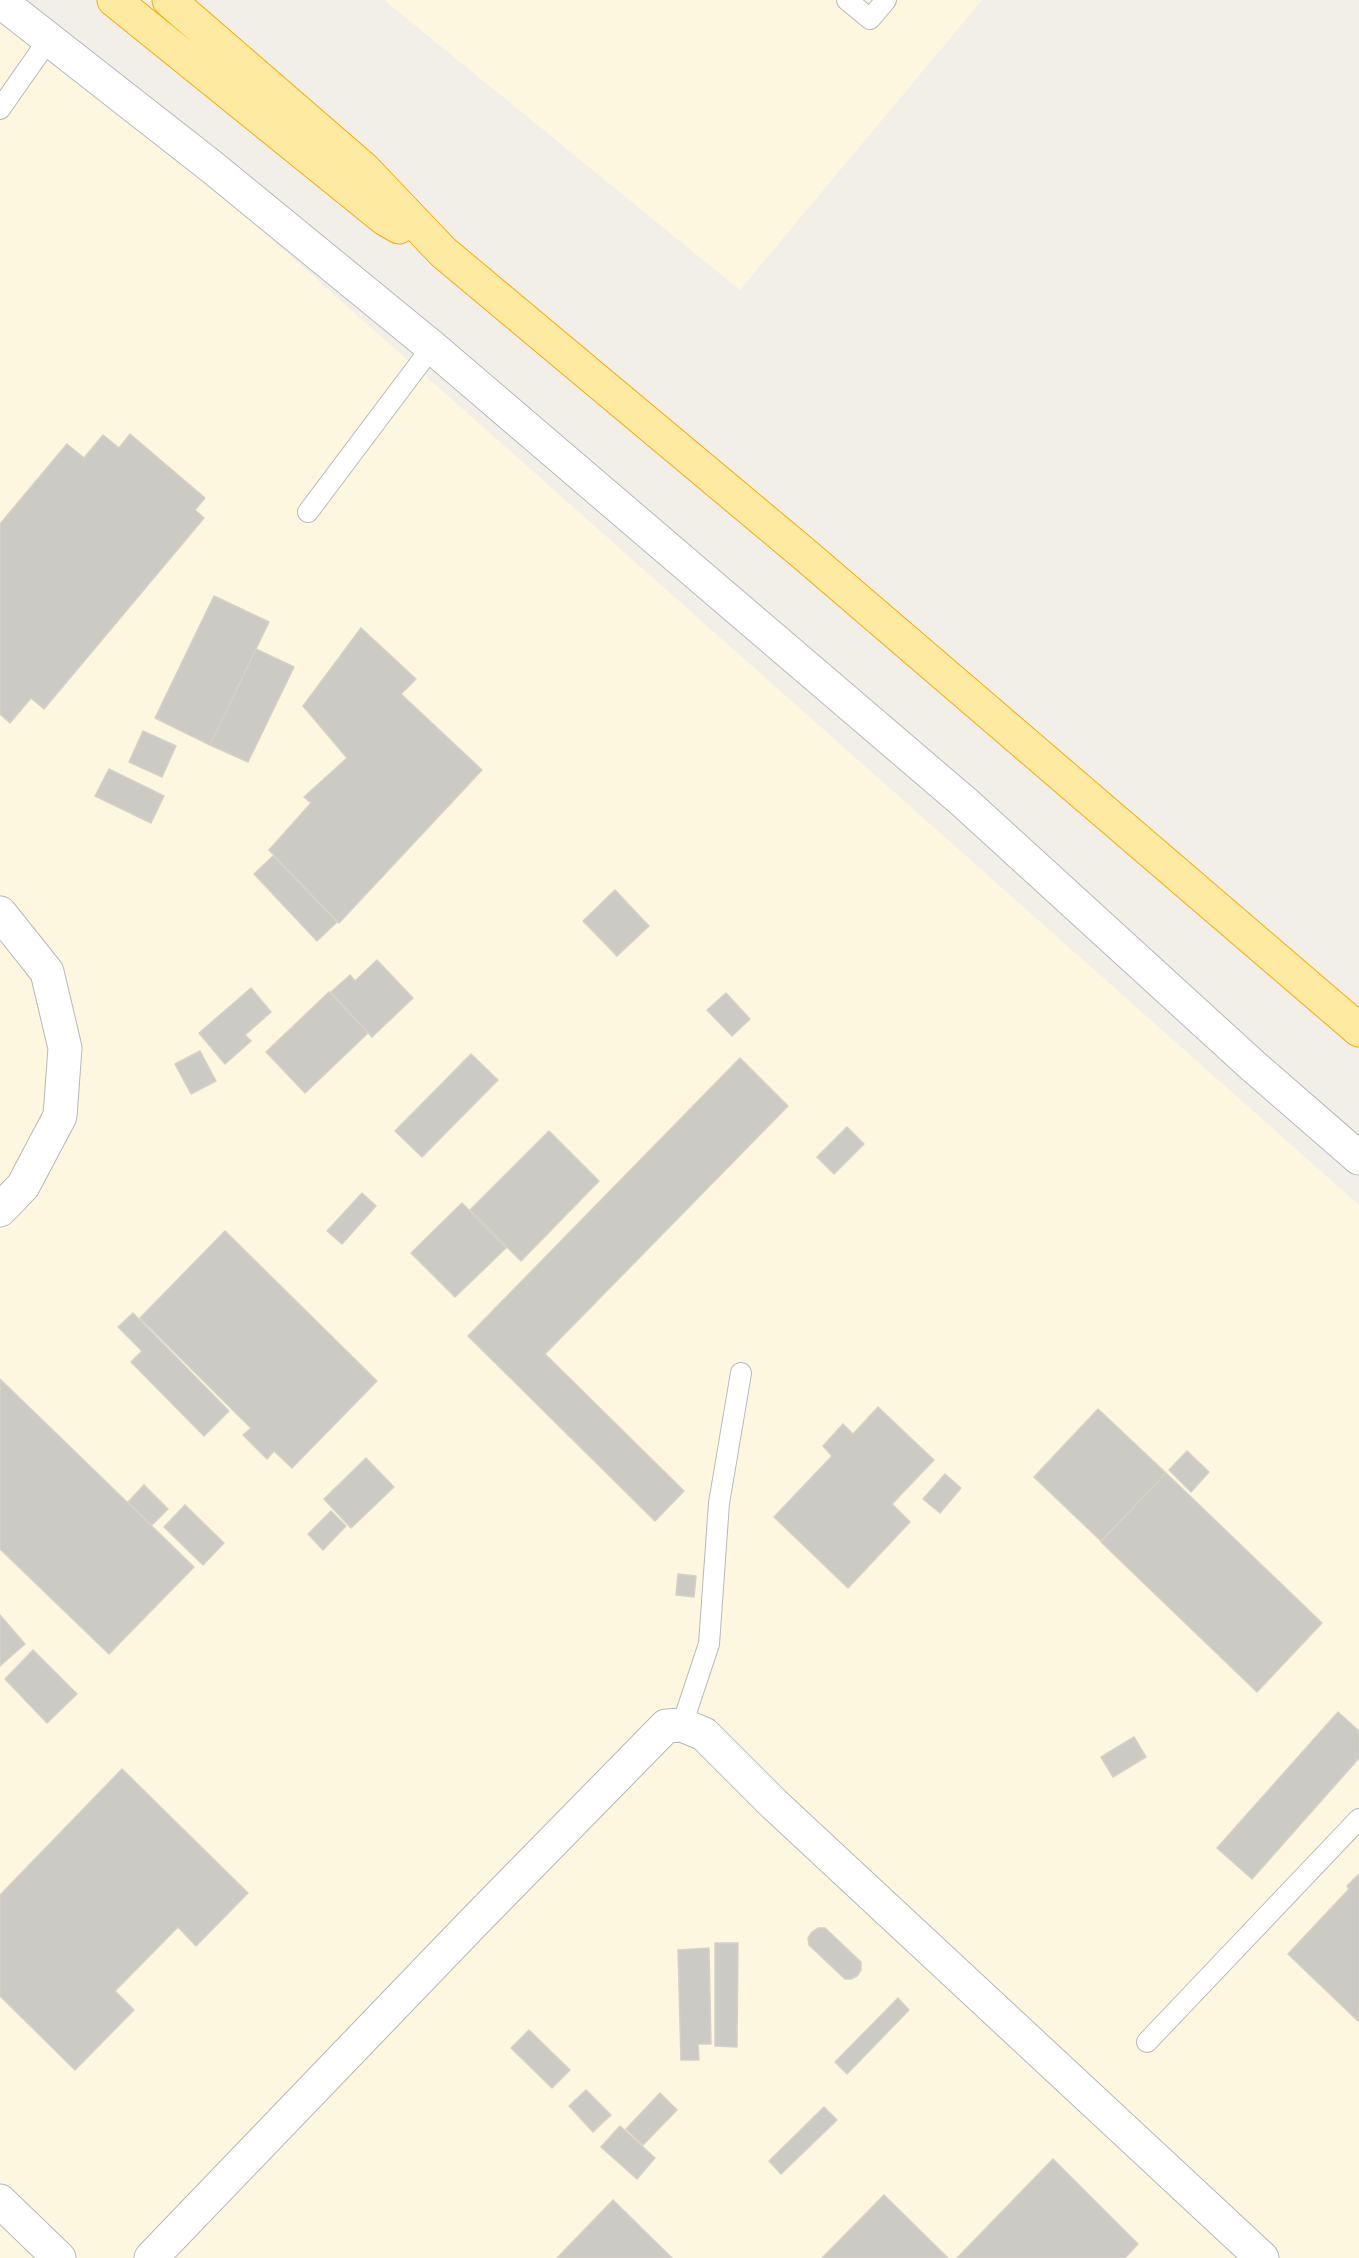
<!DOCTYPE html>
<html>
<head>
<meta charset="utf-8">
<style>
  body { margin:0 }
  canvas { display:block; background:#f1efe8 }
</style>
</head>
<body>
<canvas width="1359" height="2258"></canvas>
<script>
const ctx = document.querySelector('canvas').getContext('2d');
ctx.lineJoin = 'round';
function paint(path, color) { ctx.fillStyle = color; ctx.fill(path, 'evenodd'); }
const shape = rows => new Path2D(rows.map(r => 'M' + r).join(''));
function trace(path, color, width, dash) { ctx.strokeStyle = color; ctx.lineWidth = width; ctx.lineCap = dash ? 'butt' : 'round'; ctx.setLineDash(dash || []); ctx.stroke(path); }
paint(shape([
  [384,0,982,0,740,290],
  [0,22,216,190,1359,1205,1359,2258,0,2258]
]), '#fef7e0');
const building = shape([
  [130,434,205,498,195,510,204,518,44,709,31,698,10,723,0,714,0,524,67,444,84,458,103,435,119,448,130,434],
  [214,596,269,622,210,745,155,718,214,596],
  [361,628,416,679,401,694,482,770,339,923,269,850,311,803,304,797,347,758,303,706,361,628],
  [256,649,294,667,248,762,210,745,256,649],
  [143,731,176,746,162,777,129,762,143,731],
  [109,769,164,796,151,823,95,796,109,769],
  [273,856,337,922,317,941,254,874,273,856],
  [615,890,649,926,617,956,583,921,615,890],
  [377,960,413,998,372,1037,331,992,350,975,355,981,377,960],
  [251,988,271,1012,245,1035,251,1041,225,1064,199,1033,251,988],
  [329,992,368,1033,305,1093,266,1052,329,992],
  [726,993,750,1019,732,1036,707,1010,726,993],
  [200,1051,216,1081,191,1094,175,1064,200,1051],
  [471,1054,498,1080,422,1157,395,1131,471,1054],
  [740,1058,788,1106,545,1354,684,1491,655,1521,468,1336,740,1058],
  [847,1127,864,1144,834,1174,817,1157,847,1127],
  [549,1131,599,1181,521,1261,470,1210,549,1131],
  [362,1193,376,1206,342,1244,327,1231,362,1193],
  [462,1203,506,1248,455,1297,411,1253,462,1203],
  [225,1231,377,1381,292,1468,274,1451,267,1459,243,1435,251,1428,140,1318,225,1231],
  [133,1313,229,1411,204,1436,131,1362,142,1351,118,1327,133,1313],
  [0,1379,194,1567,109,1654,0,1549,0,1379],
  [878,1407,934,1460,892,1504,910,1522,848,1588,774,1517,832,1456,823,1446,843,1424,853,1434,878,1407],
  [1098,1409,1166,1473,1101,1541,1034,1477,1098,1409],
  [1187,1451,1209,1472,1191,1492,1169,1470,1187,1451],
  [366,1458,394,1487,351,1528,324,1499,366,1458],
  [1166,1473,1322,1623,1257,1692,1101,1542,1166,1473],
  [945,1474,961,1488,940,1513,923,1499,945,1474],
  [144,1485,168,1509,152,1525,128,1502,144,1485],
  [185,1505,224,1543,203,1565,164,1527,185,1505],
  [331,1511,346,1526,323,1550,308,1534,331,1511],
  [678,1574,696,1576,694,1597,676,1595,678,1574],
  [0,1615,25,1644,0,1666,0,1615],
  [33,1650,77,1694,47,1723,5,1679,33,1650],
  [1338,1712,1359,1731,1359,1758,1252,1879,1217,1848,1338,1712],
  [1134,1737,1146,1757,1113,1777,1101,1757,1134,1737],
  [122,1769,248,1893,196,1946,178,1927,115,1991,134,2010,75,2070,0,1996,0,1895,122,1769],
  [1359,1874,1359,2022,1288,1954,1349,1889,1347,1886,1359,1874],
  [818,1928,825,1928,861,1962,861,1970,857,1976,851,1979,845,1979,809,1945,808,1938,812,1932,818,1928],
  [715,1943,738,1943,737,2047,715,2046,715,1943],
  [709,1948,711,2044,698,2044,699,2060,681,2060,678,1950,709,1948],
  [898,1998,909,2010,847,2074,835,2062,898,1998],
  [529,2030,570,2070,552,2088,511,2048,529,2030],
  [586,2090,611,2115,593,2132,569,2106,586,2090],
  [660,2093,677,2110,643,2145,626,2129,660,2093],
  [824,2107,837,2120,781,2174,769,2161,824,2107],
  [620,2126,655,2158,637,2179,601,2147,620,2126],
  [1053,2159,1138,2244,1125,2258,957,2258,1053,2159],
  [884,2195,948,2258,822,2258,884,2195],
  [613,2200,672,2258,557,2258,613,2200]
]);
paint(building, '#cccac5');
trace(building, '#d6d1c6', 1.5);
const service = shape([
  [847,0,870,19,886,0],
  [0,109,49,39],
  [308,512,432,347],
  [682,1725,709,1644,719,1503,741,1373],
  [1147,2042,1359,1819]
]);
const minor = shape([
  [0,1,212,167,432,347,964,802,1252,1065,1359,1158],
  [0,913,47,972,65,1048,60,1116,23,1186,0,1210],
  [0,2201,59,2258],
  [151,2258,472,1924,666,1726,682,1725,704,1734,774,1804,1262,2258]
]);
const trunk = shape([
  [114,0,385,219,399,227],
  [169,0,364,169,443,252,803,553,1359,1030]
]);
trace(service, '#b5b8bc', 22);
trace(minor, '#b5b8bc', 35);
trace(trunk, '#f9ab00', 35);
trace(service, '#fff', 20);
trace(minor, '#fff', 33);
trace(trunk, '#feeaa1', 33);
</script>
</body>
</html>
